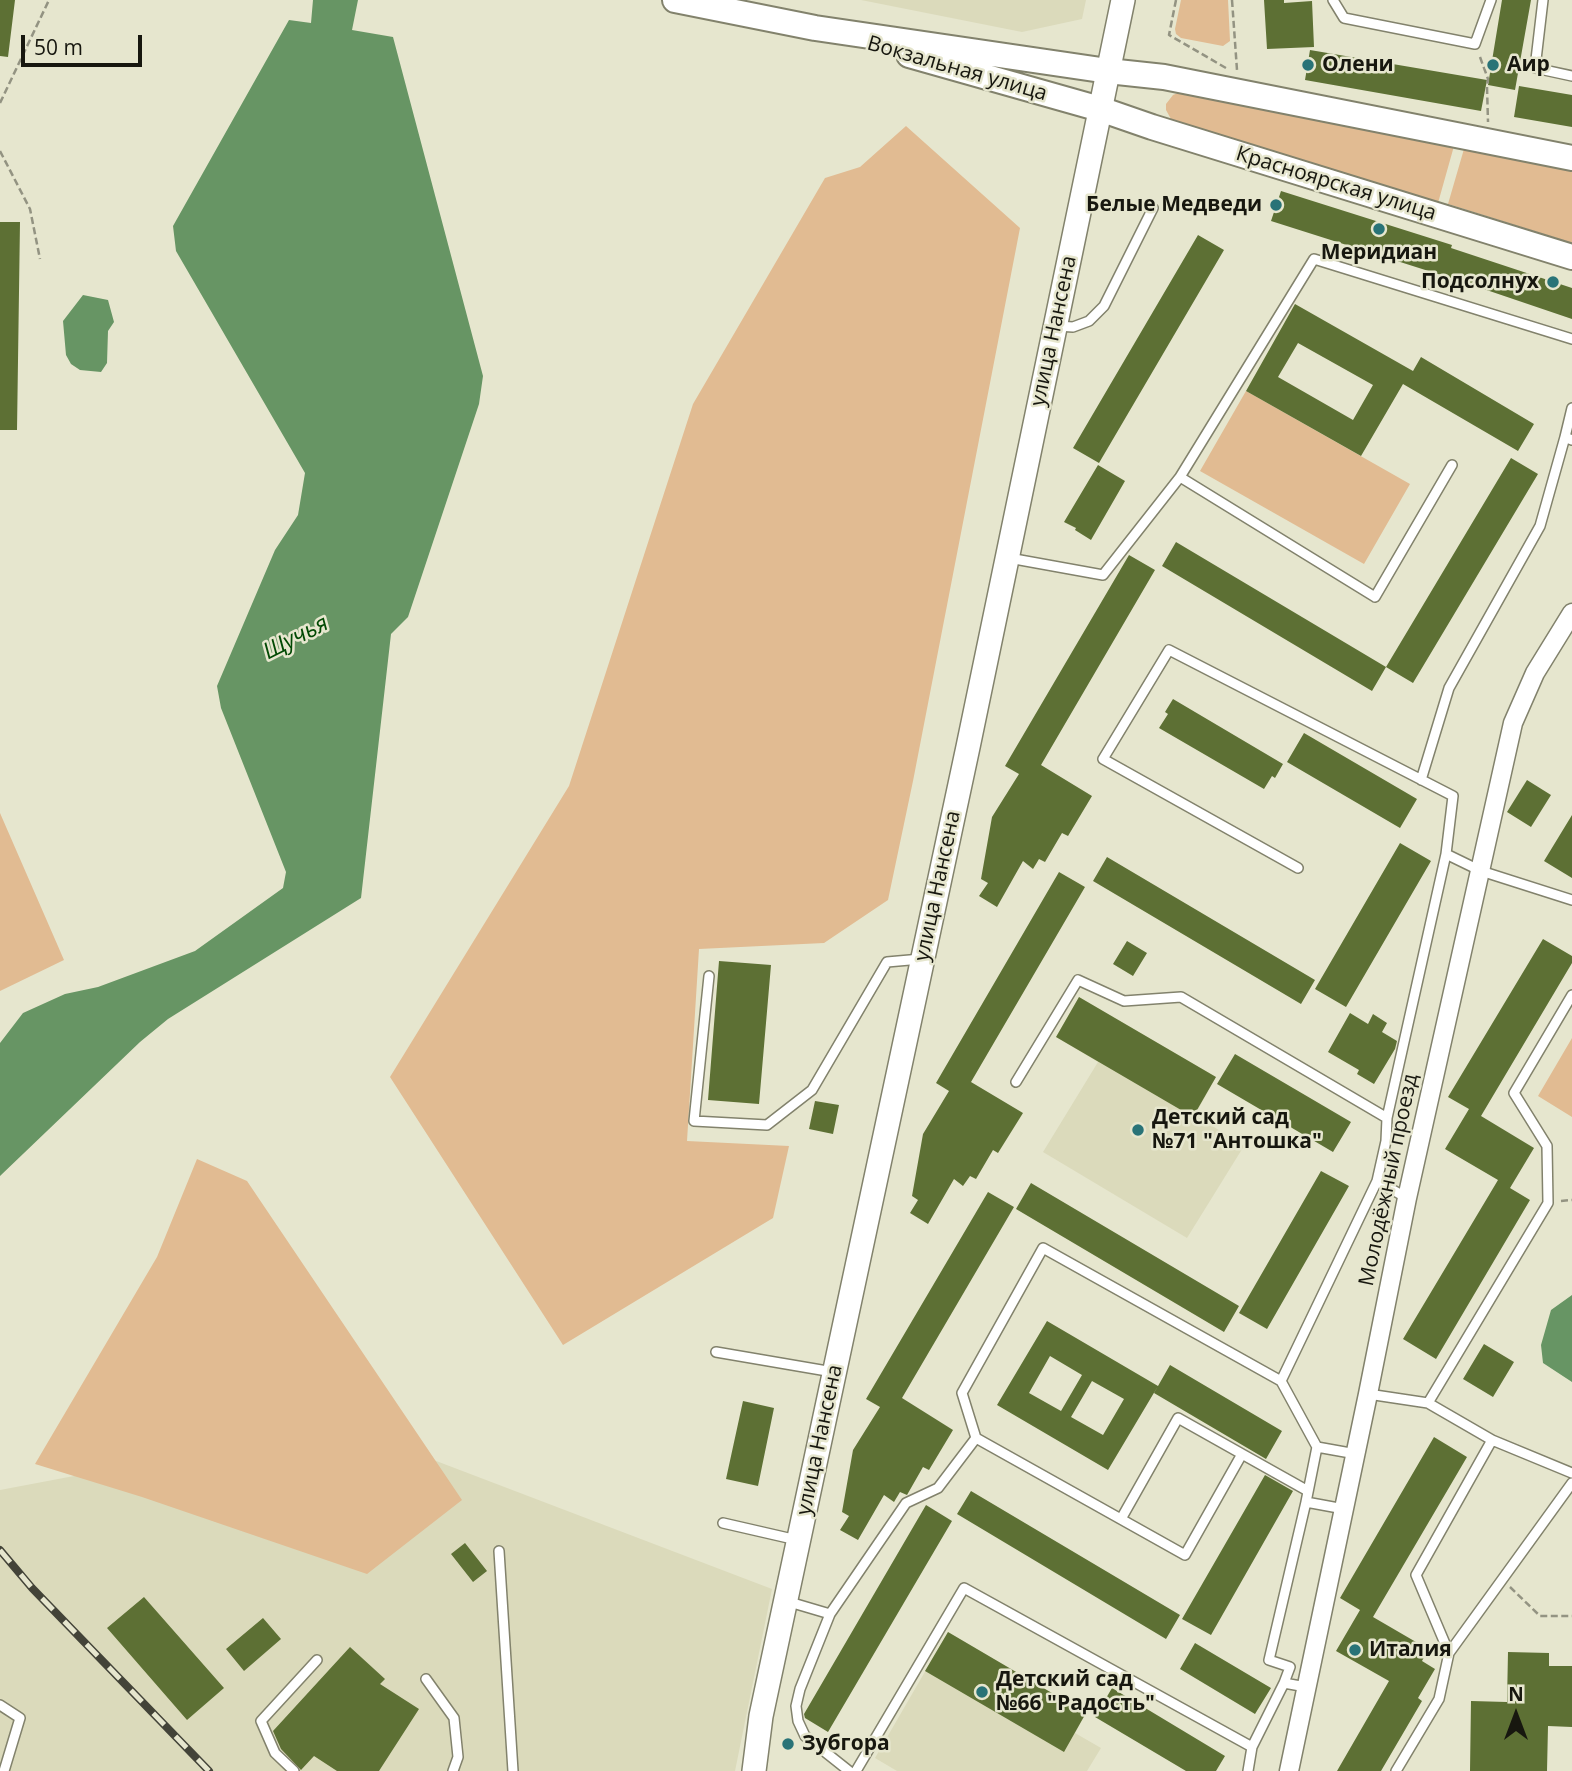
<!DOCTYPE html>
<html>
<head>
<meta charset="utf-8">
<style>
  body { margin:0 }
  #map { position:relative; width:1572px; height:1771px; overflow:hidden; background:#e6e6ce; font-family:"Open Sans",sans-serif }
  canvas { display:block }
  .north { position:absolute; left:1481px; top:1680px; width:70px; height:70px; -webkit-text-stroke:5px #e6e6ce; paint-order:stroke; rotate:0deg; font-size:19px; font-weight:700; line-height:28px; text-align:center; color:#17170f }
  .north::after { content:''; display:block; margin:auto; width:24px; height:32px; background:#17170f; clip-path:polygon(50% 0,100% 100%,50% 72%,0 100%) }
  .scale { position:absolute; left:21px; top:35px; width:121px; height:32px; box-sizing:border-box; border:4px solid #17170f; border-top:0; padding-left:9px; font-size:21px; line-height:24px; white-space:nowrap; color:#17170f; -webkit-text-stroke:5px #e6e6ce; paint-order:stroke }
</style>
</head>
<body>
<div id="map">
<canvas width="1572" height="1771"></canvas>
<div class="north">N</div>
<div class="scale">50 m</div>
</div>
<script>
const ctx = document.querySelector('canvas').getContext('2d');
ctx.lineJoin = 'round';
function paint(path, color) { ctx.fillStyle = color; ctx.fill(path, 'evenodd'); }
const shape = rows => new Path2D(rows.map(r => 'M' + r).join(''));
function trace(path, color, width, dash) { ctx.strokeStyle = color; ctx.lineWidth = width; ctx.lineCap = dash ? 'butt' : 'round'; ctx.setLineDash(dash || []); ctx.stroke(path); }
function write(font, color, halo, rows, align = 'center') {
  ctx.font = font + ' "Open Sans",sans-serif'; ctx.lineWidth = 5; ctx.setLineDash([]); ctx.textBaseline = 'middle'; ctx.strokeStyle = halo; ctx.fillStyle = color; for (const [text, x, y, turn = 0] of rows) {
    ctx.save(); ctx.translate(x, y); ctx.rotate((+turn || 0) * Math.PI / 180); ctx.textAlign = isNaN(turn) ? turn : align; if (halo) ctx.strokeText(text, 0, 0); ctx.fillText(text, 0, 0); ctx.restore();
  }
}
paint(shape([
  [861,0,1086,0,1082,19,1022,32],
  [1079,997,1216,1077,1195,1115,1244,1146,1187,1238,1043,1152,1098,1062,1056,1037],
  [410,1451,772,1589,735,1771,0,1771,0,1490,164,1459],
  [948,1632,1086,1713,1075,1733,1101,1748,1087,1771,897,1771,875,1758]
]), '#dbdabb');
paint(shape([
  [1181,0,1228,0,1230,41,1223,46,1181,38,1176,34,1175,29],
  [1178,93,1454,146,1438,203,1171,119,1166,110,1166,104,1173,95],
  [906,126,1020,228,913,781,888,900,824,943,699,949,687,1141,789,1146,773,1218,563,1345,390,1077,569,786,693,404,825,178,860,167],
  [1464,149,1572,171,1572,243,1448,204],
  [1246,391,1410,484,1364,564,1200,471],
  [0,813,64,960,0,991],
  [1572,1038,1572,1117,1538,1096],
  [197,1159,247,1181,462,1500,367,1574,142,1497,35,1464,157,1257]
]), '#e1bb92');
paint(shape([
  [313,0,358,0,352,30,393,37,483,376,479,404,408,617,391,634,361,898,168,1019,140,1042,0,1176,0,1043,23,1013,65,994,98,987,195,951,283,888,286,872,221,708,217,686,275,550,298,515,305,473,176,251,173,226,289,20,311,23],
  [83,295,108,300,114,322,108,331,107,363,101,372,80,370,71,364,66,355,63,321],
  [1572,1295,1572,1382,1543,1363,1541,1345,1551,1310]
]), '#679564');
paint(shape([
  [0,0,15,0,8,57,0,56],
  [1264,0,1284,0,1284,3,1312,1,1314,47,1267,49],
  [1502,0,1531,0,1515,90,1488,85],
  [1310,50,1487,80,1481,111,1305,80],
  [1519,86,1572,95,1572,127,1514,117],
  [1281,191,1452,245,1451,248,1572,288,1572,319,1460,281,1271,221],
  [0,222,20,222,17,430,0,430],
  [1198,235,1224,250,1099,463,1073,448],
  [1295,304,1413,371,1421,357,1534,424,1518,451,1403,384,1361,456,1246,391],
  [1298,343,1373,385,1353,420,1278,377],
  [1511,458,1538,474,1413,683,1386,667],
  [1098,465,1125,481,1091,540,1075,530,1076,528,1064,522],
  [1176,542,1386,667,1372,691,1162,566],
  [1129,555,1155,570,1041,765,1092,796,1068,836,1062,833,1045,862,1039,859,1033,869,1023,861,997,907,979,896,988,883,981,879,992,817,1019,774,1005,766],
  [1173,699,1283,764,1275,778,1272,776,1264,789,1159,728,1168,714,1165,712],
  [1304,733,1417,799,1400,828,1287,762],
  [1527,780,1551,795,1531,827,1507,812],
  [1572,815,1572,878,1544,861],
  [1400,843,1431,861,1346,1007,1315,989],
  [1107,857,1315,980,1301,1004,1093,881],
  [1059,872,1085,887,971,1082,1023,1113,998,1153,993,1150,976,1179,970,1176,963,1186,954,1179,928,1224,910,1213,918,1200,912,1196,923,1134,949,1091,936,1083],
  [1543,939,1572,956,1572,963,1481,1116,1534,1148,1510,1188,1530,1200,1436,1359,1403,1339,1498,1180,1445,1149,1469,1109,1448,1097],
  [1127,941,1147,953,1133,976,1113,964],
  [719,961,771,965,759,1104,708,1100],
  [1079,997,1216,1077,1193,1117,1056,1037],
  [1350,1013,1368,1024,1373,1014,1387,1023,1382,1032,1397,1041,1395,1049,1374,1084,1357,1074,1359,1070,1328,1052],
  [1235,1054,1351,1122,1333,1152,1217,1084],
  [815,1101,839,1105,833,1134,809,1129],
  [1321,1171,1349,1186,1267,1329,1239,1313],
  [1031,1183,1239,1306,1224,1332,1016,1209],
  [988,1192,1014,1207,902,1398,953,1430,929,1470,923,1467,907,1495,900,1492,894,1502,884,1495,858,1540,840,1530,849,1516,842,1512,853,1450,880,1407,866,1399],
  [1047,1321,1158,1386,1108,1470,997,1405],
  [1050,1356,1082,1375,1061,1411,1029,1393],
  [1092,1381,1124,1399,1103,1435,1071,1417],
  [1484,1344,1514,1362,1493,1397,1463,1379],
  [1170,1365,1282,1431,1266,1459,1154,1393],
  [743,1401,774,1408,758,1486,726,1479],
  [1434,1437,1467,1457,1373,1617,1428,1649,1422,1661,1435,1669,1418,1698,1422,1701,1381,1771,1337,1771,1389,1681,1336,1651,1360,1610,1340,1598],
  [1265,1475,1293,1491,1211,1635,1182,1619],
  [971,1491,1180,1615,1166,1639,957,1514],
  [926,1505,952,1521,828,1732,805,1718,804,1714],
  [465,1543,487,1571,473,1582,451,1554],
  [144,1597,224,1688,187,1720,107,1628],
  [263,1618,281,1639,244,1671,226,1649],
  [948,1632,1086,1713,1064,1752,925,1671],
  [1195,1643,1271,1688,1255,1714,1180,1669],
  [350,1647,385,1679,380,1684,419,1709,379,1771,337,1771,314,1756,301,1770,281,1749,273,1731],
  [1508,1652,1549,1653,1549,1666,1572,1666,1572,1727,1548,1726,1547,1771,1470,1771,1471,1701,1507,1702],
  [1112,1688,1225,1756,1216,1771,1186,1771,1095,1717]
]), '#5d7034');
const service = shape([
  [1333,0,1344,18,1475,44,1491,0],
  [1543,0,1535,68,1572,76],
  [1057,326,1073,327,1089,321,1104,306,1153,208],
  [1572,408,1565,437,1572,440],
  [1452,465,1375,597,1180,477,1314,259,1572,339],
  [1009,558,1103,575,1180,477],
  [1421,780,1449,688,1540,526,1565,437],
  [1298,868,1103,759,1169,650,1453,796,1446,854,1481,871,1572,900],
  [709,976,694,1121,767,1125,812,1090,887,962,921,959],
  [1016,1082,1078,980,1124,1001,1181,997,1387,1118,1386,1141,1377,1181],
  [1387,1118,1446,854],
  [716,1352,833,1372],
  [1281,1381,1317,1447],
  [1368,1394,1428,1403,1492,1440,1416,1575,1449,1653,1439,1699,1396,1771],
  [1428,1403,1548,1203,1547,1146,1514,1093,1572,995],
  [1492,1440,1572,1473],
  [1308,1491,1242,1454,1185,1555,976,1438,962,1393,1043,1248,1281,1381,1377,1181,1407,1198],
  [1344,1509,1306,1502,1317,1447,1356,1454],
  [1121,1519,1178,1418,1242,1454],
  [723,1523,797,1540],
  [499,1551,513,1771],
  [786,1601,830,1614,800,1689,796,1706,798,1721,805,1736,849,1771],
  [830,1614,906,1503,938,1488,976,1438],
  [1449,1653,1572,1483],
  [426,1679,454,1718,458,1757,453,1771],
  [1284,1683,1290,1667,1269,1660,1306,1502],
  [0,1705,20,1718,4,1771],
  [1252,1747,1284,1683,1306,1687],
  [294,1771,275,1753,261,1721,317,1660],
  [856,1771,964,1588,1252,1747,1248,1771]
]);
const minor = shape([
  [1289,1771,1368,1394,1407,1198,1513,723,1535,673,1572,613]
]);
const tertiary = shape([
  [754,1771,761,1716,968,747,1123,0]
]);
const secondary = shape([
  [675,0,815,28,1108,71,1164,77,1572,158],
  [909,55,1100,109,1152,127,1572,257]
]);
trace(service, '#82826c', 12);
trace(minor, '#82826c', 21);
trace(tertiary, '#82826c', 26);
trace(secondary, '#82826c', 28);
trace(shape([
  [1176,0,1169,35,1226,68],
  [1232,0,1237,70],
  [1480,57,1488,79,1487,87,1488,122],
  [0,103,49,0],
  [0,151,30,209,40,259],
  [1561,1201,1572,1200],
  [1510,1587,1540,1616,1572,1616]
]), '#939382', 2.5, [7, 3.5]);
trace(service, '#fff', 9);
trace(minor, '#fff', 18);
trace(tertiary, '#fff', 23);
trace(secondary, '#fff', 24);
const rail = shape([
  [0,1550,32,1588,209,1771]
]);
trace(rail, '#434338', 8);
trace(rail, '#e6e6ce', 5, [16]);
for (const [x, y, r, color] of [
  [1308,65,7,"#297377"],
  [1493,65,7,"#297377"],
  [1276,205,7,"#297377"],
  [1379,229,7,"#297377"],
  [1553,282,7,"#297377"],
  [1138,1130,7,"#297377"],
  [1355,1650,7,"#297377"],
  [982,1692,7,"#297377"],
  [788,1744,7,"#297377"]
]) { const dot = new Path2D(); dot.arc(x, y, r, 0, 2 * Math.PI); ctx.fillStyle = color; ctx.fill(dot); trace(dot, '#e6e6ce', 2.5); }
write('bold 21px', '#17170f', '#e6e6ce', [
  ["Олени",1322,65],
  ["Аир",1507,65],
  ["Белые Медведи",1262,205,"right"],
  ["Меридиан",1379,253,"center"],
  ["Подсолнух",1539,282,"right"],
  ["Детский сад",1152,1118],
  ["№71 \"Антошка\"",1152,1142],
  ["Италия",1369,1650],
  ["Детский сад",996,1680],
  ["№66 \"Радость\"",996,1704],
  ["Зубгора",802,1744]
], 'left');
write('21px', '#17170f', '#e6e6ce', [
  ["Вокзальная улица",957,69,16],
  ["Красноярская улица",1336,184,17],
  ["улица Нансена",1054,331,-78],
  ["улица Нансена",938,886,-78],
  ["Молодёжный проезд",1389,1180,-78],
  ["улица Нансена",820,1440,-78]
]);
write('italic 23px', '#004903', '#e6e6ce', [
  ["Щучья",296,638,-27]
]);
</script>
</body>
</html>
